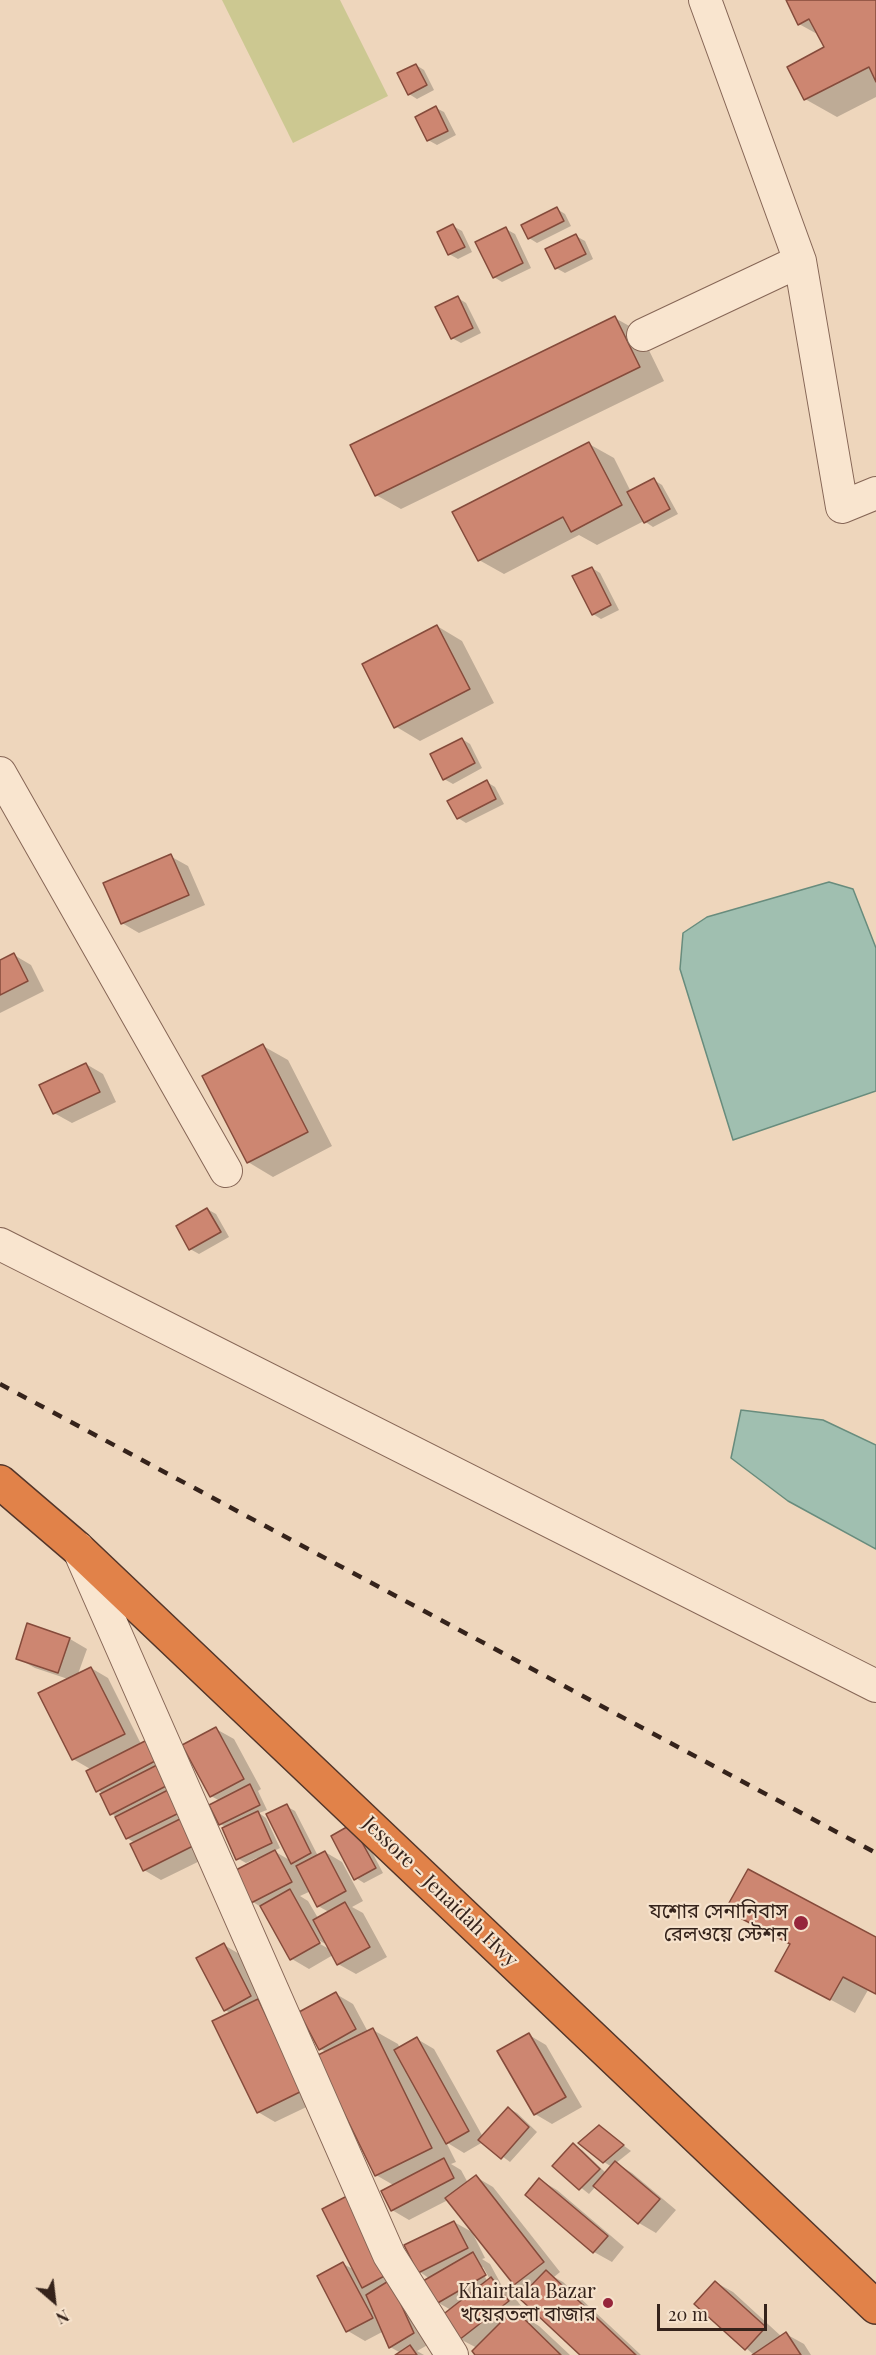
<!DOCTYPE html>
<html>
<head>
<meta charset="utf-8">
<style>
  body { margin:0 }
  #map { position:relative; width:876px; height:2355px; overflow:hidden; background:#eed6bc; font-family:"Playfair Display",serif }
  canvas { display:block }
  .north { position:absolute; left:24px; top:2271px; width:60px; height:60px; -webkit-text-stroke:4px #f6e2cc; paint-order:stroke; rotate:152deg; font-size:16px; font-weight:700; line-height:24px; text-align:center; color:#35231b }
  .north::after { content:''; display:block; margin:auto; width:21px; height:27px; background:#35231b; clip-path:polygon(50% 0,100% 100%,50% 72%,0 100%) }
  .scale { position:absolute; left:657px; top:2304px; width:110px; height:27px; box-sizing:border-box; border:3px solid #35231b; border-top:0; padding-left:8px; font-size:18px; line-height:21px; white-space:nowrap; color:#35231b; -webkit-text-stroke:4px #f6e2cc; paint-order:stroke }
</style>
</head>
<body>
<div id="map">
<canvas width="876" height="2355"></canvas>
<div class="north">N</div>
<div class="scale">20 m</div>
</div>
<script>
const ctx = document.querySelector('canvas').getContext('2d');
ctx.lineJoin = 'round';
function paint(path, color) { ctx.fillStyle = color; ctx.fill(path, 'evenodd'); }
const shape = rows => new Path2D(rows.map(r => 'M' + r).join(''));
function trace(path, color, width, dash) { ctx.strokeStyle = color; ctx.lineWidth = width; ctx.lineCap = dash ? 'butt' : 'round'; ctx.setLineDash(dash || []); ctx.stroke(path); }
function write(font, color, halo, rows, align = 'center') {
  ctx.font = font + ' "Playfair Display","Noto Sans Bengali",serif'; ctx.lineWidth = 4.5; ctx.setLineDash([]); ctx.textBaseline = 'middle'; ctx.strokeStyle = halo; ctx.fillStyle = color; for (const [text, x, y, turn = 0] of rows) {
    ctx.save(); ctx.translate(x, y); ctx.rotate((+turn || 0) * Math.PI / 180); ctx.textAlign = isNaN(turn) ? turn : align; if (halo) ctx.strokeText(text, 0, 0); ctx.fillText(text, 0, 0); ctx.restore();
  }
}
paint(shape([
  [222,0,340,0,388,96,293,143]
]), '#ccc891');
const water = shape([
  [829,882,853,889,876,948,876,1091,733,1140,680,969,683,933,707,917,829,882],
  [741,1410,823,1420,876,1445,876,1549,788,1501,731,1458,741,1410]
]);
paint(water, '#a0bfb0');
trace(water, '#688c7d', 1.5);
paint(shape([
  [787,0,876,0,876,97,837,117,805,99,826,48,819,35,799,24],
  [416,65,424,70,434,90,417,99,409,94],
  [436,108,444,112,456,135,437,145,428,140],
  [557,209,565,214,571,226,537,243,529,238],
  [453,226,462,231,472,252,458,259,449,254],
  [506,229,515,234,531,268,502,282,494,277],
  [576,236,585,241,593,259,565,273,556,268],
  [458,298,466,303,481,333,461,343,452,338],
  [615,318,640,332,664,381,401,509,376,495],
  [589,444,614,458,631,492,654,480,662,485,678,514,653,527,644,521,597,545,579,535,504,574,479,560],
  [592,568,600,573,619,610,601,619,593,614],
  [437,626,462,641,494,703,420,741,395,726],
  [462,739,470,744,482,768,453,784,444,779],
  [487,782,495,787,504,804,466,823,458,818],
  [170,856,188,866,205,905,139,933,122,923],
  [14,955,31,965,44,991,0,1013,0,962],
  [263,1046,288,1060,332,1146,273,1177,248,1162],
  [86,1064,103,1074,116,1102,72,1123,54,1113],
  [207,1209,216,1214,229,1237,199,1254,190,1249],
  [28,1625,70,1639,87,1649,78,1674,91,1668,108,1678,141,1744,147,1741,212,1855,161,1880,144,1870,135,1843,127,1838,116,1817,111,1813,103,1794,98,1790,92,1770,73,1759,68,1679,35,1668,17,1658],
  [216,1729,234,1739,261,1789,258,1791,267,1810,259,1813,266,1818,280,1848,274,1851,291,1861,286,1806,295,1811,318,1856,325,1852,342,1862,363,1901,352,1907,363,1913,387,1957,356,1974,338,1964,333,1955,309,1969,292,1959,264,1909,253,1902,236,1872,258,1861,257,1858,246,1863,237,1858,226,1827,220,1824,220,1801,211,1796,184,1746],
  [311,1891,318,1906,329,1912,318,1918,308,1901,300,1896],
  [315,1938,329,1946,329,1949,313,1940],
  [361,1831,383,1873,364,1883,356,1878],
  [876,1939,876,1994,868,1990,855,2013,802,1984],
  [224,1945,241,1955,319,2101,275,2122,258,2112,232,2014,225,2010],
  [336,1994,353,2004,368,2032,373,2030,398,2044,400,2049,417,2039,434,2049,483,2137,508,2108,517,2113,537,2132,510,2162,483,2142,464,2153,446,2142,456,2162,451,2164,461,2170,468,2183,476,2177,493,2187,560,2272,554,2277,563,2282,641,2355,582,2355,527,2291,515,2284,448,2200,409,2220,392,2210,395,2186,376,2175,327,2052,320,2049],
  [529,2035,546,2045,582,2107,552,2124,535,2114],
  [599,2127,631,2151,616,2163,632,2173,676,2210,656,2233,639,2223,596,2186,589,2194,554,2166,573,2145,582,2150,606,2173,612,2167,604,2162],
  [540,2180,557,2190,624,2247,612,2262,594,2252,527,2194],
  [349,2197,431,2343,417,2351,424,2355,398,2355,401,2353,390,2347,384,2331,365,2341,348,2331,343,2264,355,2270],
  [454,2222,472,2232,485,2258,482,2259,490,2264,502,2286,508,2289,525,2311,521,2315,539,2326,570,2355,477,2355,477,2348,460,2339,451,2310,437,2302,430,2279,420,2272,406,2246],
  [479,2267,483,2267,491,2281,488,2282],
  [715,2282,733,2292,782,2337,786,2334,804,2344,811,2355,754,2355,746,2348]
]), '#0003');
const building = shape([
  [786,0,876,0,876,82,869,67,804,100,787,67,824,47,809,19,798,25,786,0],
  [416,64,427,85,408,95,397,73,416,64],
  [436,106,448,131,427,141,415,117,436,106],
  [557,207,564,221,528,239,521,225,557,207],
  [453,224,465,247,448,255,437,232,453,224],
  [506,227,523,263,493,278,475,242,506,227],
  [576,234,586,254,555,269,545,249,576,234],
  [458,296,473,328,451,339,435,307,458,296],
  [615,316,640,367,375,496,350,445,615,316],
  [589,442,622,505,571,532,563,517,478,561,452,512,589,442],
  [654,478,670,509,644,523,627,492,654,478],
  [592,567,611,605,592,615,572,576,592,567],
  [437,625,470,689,394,728,362,664,437,625],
  [462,738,475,763,443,780,430,754,462,738],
  [487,780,496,799,457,819,447,801,487,780],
  [171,854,189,895,121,924,103,883,171,854],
  [14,953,28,981,0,995,0,960,14,953],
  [263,1044,308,1132,247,1163,202,1076,263,1044],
  [86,1063,100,1092,53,1114,39,1085,86,1063],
  [207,1208,221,1232,189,1250,176,1226,207,1208],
  [27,1623,70,1638,58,1673,16,1659,27,1623],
  [91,1667,125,1734,72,1760,38,1693,91,1667],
  [216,1727,244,1779,210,1797,182,1745,216,1727],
  [147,1740,157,1760,96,1792,86,1771,147,1740],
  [159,1764,170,1784,110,1815,100,1794,159,1764],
  [250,1784,260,1805,219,1825,209,1805,250,1784],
  [168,1790,179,1813,126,1839,115,1817,168,1790],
  [287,1804,311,1853,291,1864,266,1814,287,1804],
  [258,1811,272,1843,236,1860,222,1828,258,1811],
  [182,1818,195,1845,143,1871,130,1844,182,1818],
  [352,1824,376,1868,354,1880,331,1836,352,1824],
  [275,1850,292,1882,251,1903,234,1871,275,1850],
  [325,1851,346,1891,317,1907,296,1866,325,1851],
  [748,1869,876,1937,876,1994,843,1977,830,2000,775,1971,790,1944,725,1910,748,1869],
  [290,1889,320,1943,290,1960,260,1906,290,1889],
  [345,1902,370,1947,337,1965,313,1920,345,1902],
  [224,1943,251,1996,224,2011,196,1958,224,1943],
  [336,1992,356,2029,319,2050,299,2012,336,1992],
  [258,1999,302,2091,257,2113,212,2021,258,1999],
  [373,2028,432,2148,375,2176,316,2056,373,2028],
  [529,2033,566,2097,534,2115,497,2051,529,2033],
  [417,2037,469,2131,446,2144,394,2050,417,2037],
  [508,2107,529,2127,501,2159,478,2140,508,2107],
  [599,2125,624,2145,603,2163,578,2143,599,2125],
  [573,2143,600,2169,579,2190,552,2166,573,2143],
  [444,2158,454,2178,391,2211,381,2191,444,2158],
  [615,2161,660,2199,638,2224,593,2186,615,2161],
  [476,2175,544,2262,514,2285,445,2198,476,2175],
  [539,2178,608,2236,593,2253,525,2195,539,2178],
  [349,2195,390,2273,362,2288,322,2209,349,2195],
  [454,2221,468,2248,418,2273,404,2245,454,2221],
  [473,2252,486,2275,436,2304,423,2281,473,2252],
  [343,2262,373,2318,346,2332,317,2276,343,2262],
  [546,2270,636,2355,580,2355,519,2298,546,2270],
  [491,2277,509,2301,459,2340,441,2316,491,2277],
  [390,2280,414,2333,389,2348,366,2295,390,2280],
  [715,2281,766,2327,745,2350,694,2304,715,2281],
  [514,2309,561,2355,475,2355,472,2351,514,2309],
  [786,2332,801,2355,752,2355,786,2332],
  [410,2345,417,2355,395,2355,410,2345]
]);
paint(building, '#cd8671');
trace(building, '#854b3b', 1.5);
const street = shape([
  [705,0,800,261,842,507,876,493],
  [643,335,800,261],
  [0,773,226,1171],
  [0,1244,876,1686],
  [78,1548,389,2255,452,2355]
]);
const highway = shape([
  [0,1482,77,1548,876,2307]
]);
trace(street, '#866656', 34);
trace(highway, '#53362a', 36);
trace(street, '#f9e5cf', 32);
trace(highway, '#e18249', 33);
trace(shape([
  [0,1384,876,1853]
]), '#35231b', 4.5, [10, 10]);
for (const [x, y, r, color] of [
  [801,1923,8,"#96253b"],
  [608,2303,6,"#96253b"]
]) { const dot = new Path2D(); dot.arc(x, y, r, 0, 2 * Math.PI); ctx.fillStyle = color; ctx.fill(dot); trace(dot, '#f6e2cc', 2); }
write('20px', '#35231b', '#f6e2cc', [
  ["Jessore - Jenaidah Hwy",440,1892,44]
]);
write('20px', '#35231b', '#f6e2cc', [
  ["যশোর সেনানিবাস",788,1912],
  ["রেলওয়ে স্টেশন",788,1935],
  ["Khairtala Bazar",596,2292],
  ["খয়েরতলা বাজার",596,2315]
], 'right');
</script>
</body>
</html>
